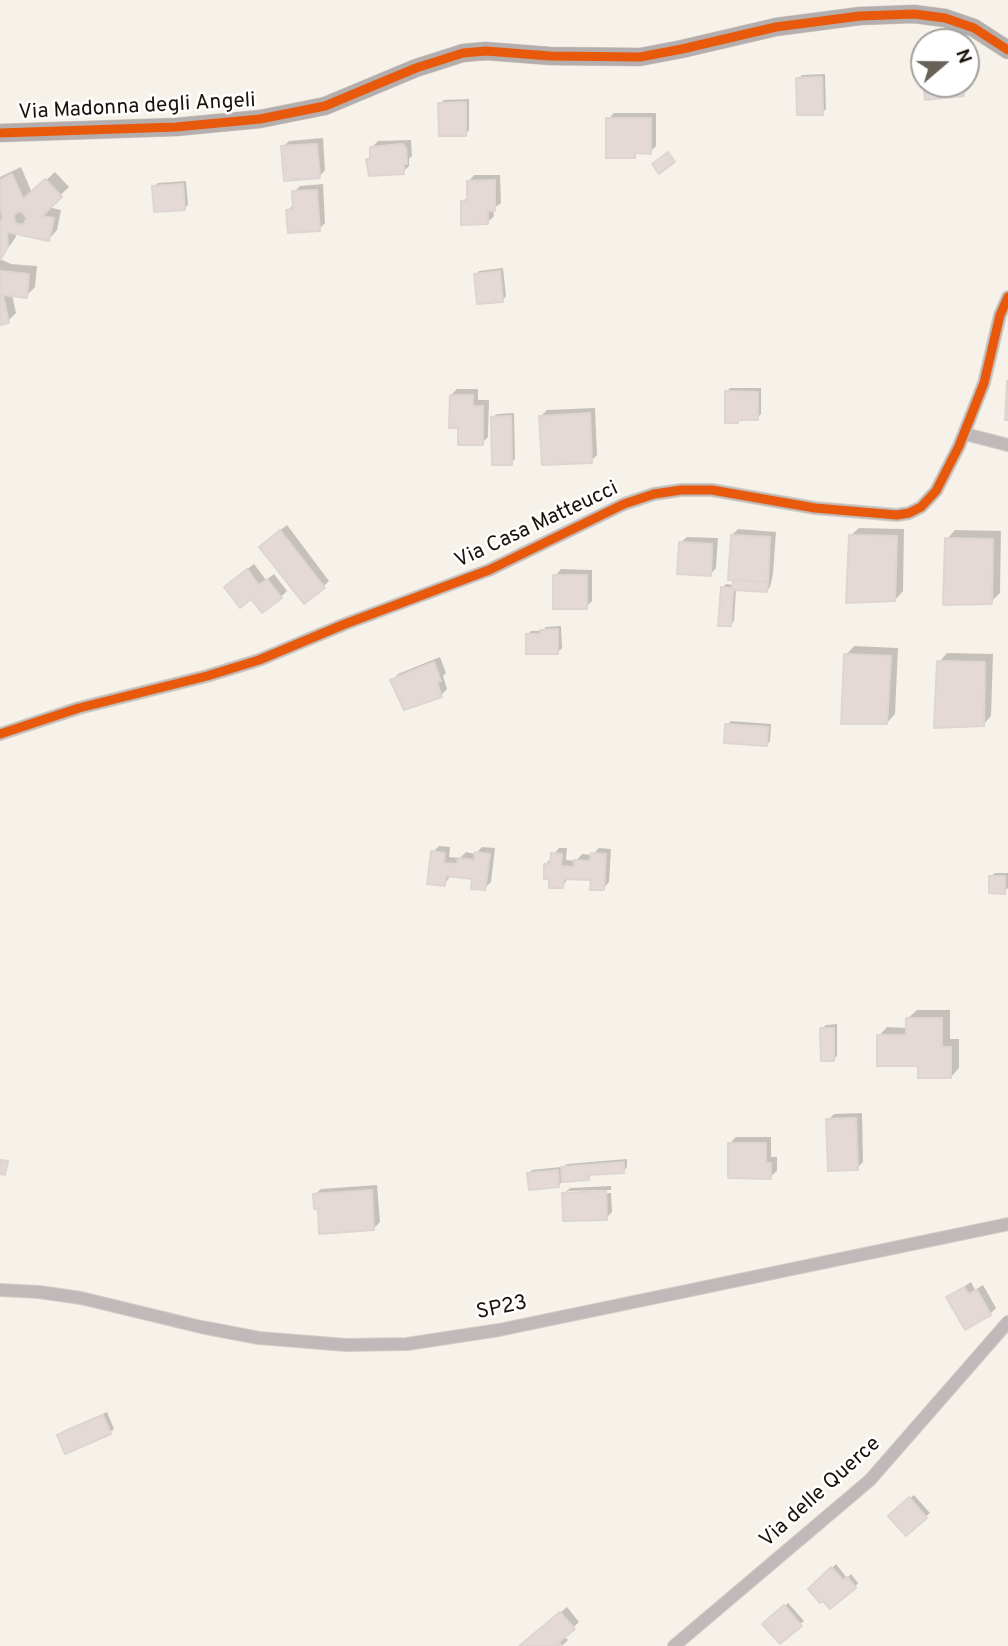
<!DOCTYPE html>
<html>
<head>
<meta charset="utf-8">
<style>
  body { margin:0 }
  #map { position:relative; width:1008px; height:1646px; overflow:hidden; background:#f7f2e9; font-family:Overpass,sans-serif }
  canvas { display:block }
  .north { position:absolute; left:910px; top:28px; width:70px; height:70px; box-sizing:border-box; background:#fff; border:2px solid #a3a19d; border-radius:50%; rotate:70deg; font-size:19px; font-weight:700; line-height:28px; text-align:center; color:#19130a }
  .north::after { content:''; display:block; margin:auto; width:24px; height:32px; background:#676158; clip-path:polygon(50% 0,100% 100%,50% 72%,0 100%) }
</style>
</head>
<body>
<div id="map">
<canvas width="1008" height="1646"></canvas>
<div class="north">N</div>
</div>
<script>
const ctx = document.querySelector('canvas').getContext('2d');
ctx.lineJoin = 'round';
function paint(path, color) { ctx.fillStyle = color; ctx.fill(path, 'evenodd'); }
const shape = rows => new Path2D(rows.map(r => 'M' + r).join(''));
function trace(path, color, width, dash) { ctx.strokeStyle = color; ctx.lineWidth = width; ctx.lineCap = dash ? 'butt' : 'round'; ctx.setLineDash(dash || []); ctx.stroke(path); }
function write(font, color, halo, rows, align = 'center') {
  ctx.font = font + ' Overpass,sans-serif'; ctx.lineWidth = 5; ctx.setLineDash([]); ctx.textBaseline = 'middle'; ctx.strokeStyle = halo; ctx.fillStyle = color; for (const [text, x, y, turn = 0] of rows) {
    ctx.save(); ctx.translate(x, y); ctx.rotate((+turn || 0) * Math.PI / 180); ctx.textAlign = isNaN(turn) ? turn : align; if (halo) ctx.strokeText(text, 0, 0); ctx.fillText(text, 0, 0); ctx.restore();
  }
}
paint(shape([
  [966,63,970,88,963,94,925,84,966,84],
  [825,74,826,109,822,113,798,79,802,75],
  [469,99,469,130,466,134,440,104,444,100],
  [614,113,656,113,656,146,650,152,639,152,634,156,608,119],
  [323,138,325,170,319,177,283,147,289,141],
  [411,140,412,156,409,159,409,166,403,172,368,160,372,157,372,147,378,141],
  [21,167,32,193,55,172,69,187,48,207,61,210,57,230,49,239,15,232,16,237,0,259,11,264,37,266,35,287,26,296,12,294,16,313,8,321,0,323,0,211,5,212,0,201,0,177],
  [474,175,500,175,501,203,493,209,494,216,487,223,462,202,469,196,468,182],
  [186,181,188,205,184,208,154,186,158,183],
  [323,184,325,223,319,229,288,210,295,203,294,192,300,186],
  [503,268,506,296,503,300,476,274,479,271],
  [730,388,761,388,761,414,757,418,741,418,738,421,726,392],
  [457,389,478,389,478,400,489,400,488,437,482,443,460,426,451,395],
  [595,408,597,455,591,461,541,416,547,410],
  [514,413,515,459,511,463,493,417,497,414],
  [287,525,329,581,323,587,267,541],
  [859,528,904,529,903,591,895,600,850,536],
  [738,529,776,532,773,574,770,587,766,591,736,589,734,621,730,625,722,588,726,584,734,585,732,535],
  [955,530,1001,531,1000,593,991,602,947,539],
  [687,537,718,538,716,568,710,575,680,543],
  [254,564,266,580,274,574,287,591,281,597,252,596,232,581],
  [561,569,592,570,592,601,586,607,555,576],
  [561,626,562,648,558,652,527,635,531,631,542,631,546,627],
  [854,646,898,648,895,714,887,723,846,655],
  [947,653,993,654,991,716,983,725,939,662],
  [440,657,446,673,443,676,447,689,441,695,392,680,398,674],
  [731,721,771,724,770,741,767,745,727,725],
  [439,846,450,847,449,857,460,858,466,852,475,854,482,847,495,848,491,882,485,888,474,878,451,875,445,884,433,852],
  [559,848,567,848,566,860,576,861,582,854,592,855,599,848,611,849,609,882,603,889,593,879,569,877,562,887,546,864],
  [995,873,1008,873,1008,888,1004,892,991,876],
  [917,1010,950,1010,950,1039,959,1039,959,1068,951,1077,879,1036,887,1027,908,1028,908,1018],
  [837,1024,837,1056,833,1059,822,1028,826,1025],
  [862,1113,863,1162,857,1168,828,1120,834,1114],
  [736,1137,771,1137,771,1157,777,1157,777,1171,770,1177,730,1143],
  [627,1159,627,1167,624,1171,592,1173,588,1179,563,1180,559,1185,529,1173,532,1170,561,1167,561,1169,567,1164],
  [377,1185,380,1222,374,1228,319,1207,314,1195,321,1189],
  [611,1186,611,1190,568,1191,568,1195,611,1193,612,1212,606,1218,564,1194,570,1188],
  [971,1282,975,1290,983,1285,996,1308,990,1314,948,1297],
  [107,1412,114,1429,110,1432,59,1435,63,1431],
  [914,1495,930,1513,906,1534,890,1516],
  [836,1564,847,1578,851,1574,858,1583,855,1587,810,1589],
  [788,1603,804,1621,780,1642,765,1624],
  [567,1607,579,1622,564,1636,568,1640,562,1646,520,1646]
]), '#0003');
const building = shape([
  [922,72,924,72,924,84,963,84,964,96,925,100,922,72],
  [822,77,823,115,797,115,796,78,822,77],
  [466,102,466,136,439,136,438,103,466,102],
  [606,118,651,118,651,154,635,153,635,158,606,158,606,118],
  [317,144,320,178,284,181,281,146,317,144],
  [403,144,406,148,407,164,404,164,404,174,369,176,366,159,370,159,370,147,403,144],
  [668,152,675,162,659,174,652,164,668,152],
  [12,174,23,199,45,179,62,197,42,216,54,218,49,241,7,232,8,247,0,260,0,220,3,221,0,205,0,180,12,174],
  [21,211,27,218,23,225,15,223,14,214,21,211],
  [495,180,495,211,488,211,488,224,461,225,461,201,467,201,467,181,495,180],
  [183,184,185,210,154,212,152,186,183,184],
  [317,190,320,231,288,233,286,210,293,209,292,191,317,190],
  [0,271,29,274,27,298,3,295,9,323,0,325,0,271],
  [500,271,503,302,477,304,474,274,500,271],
  [1007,381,1008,420,1005,420,1007,381],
  [725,391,758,392,758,420,738,420,738,423,725,423,725,391],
  [450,395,473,395,473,406,483,406,483,445,458,445,458,428,449,428,450,395],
  [590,413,592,463,542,465,539,416,590,413],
  [511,416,512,465,492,465,491,417,511,416],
  [280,530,325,588,304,604,259,547,280,530],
  [731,535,770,537,768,582,728,580,731,535],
  [849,535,897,536,895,601,846,603,849,535],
  [945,538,993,539,992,604,943,605,945,538],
  [679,542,712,544,711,576,677,574,679,542],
  [247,569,259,585,267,579,282,598,262,613,251,599,240,608,224,587,247,569],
  [553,575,587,575,587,609,553,609,553,575],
  [733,580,768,582,767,592,733,590,731,626,718,626,721,587,732,588,733,580],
  [558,629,558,654,526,654,526,634,540,634,540,630,558,629],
  [844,654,891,656,887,724,841,724,844,654],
  [937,661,985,662,984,726,934,728,937,661],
  [434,662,441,681,437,682,442,697,404,710,390,680,434,662],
  [725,724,768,727,767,746,724,743,725,724],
  [431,851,445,853,444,863,457,864,458,858,474,860,475,852,490,854,485,890,471,889,472,879,446,876,445,886,427,884,431,851],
  [551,853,562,854,561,866,574,867,574,860,590,861,591,853,606,854,604,890,590,890,591,880,564,879,563,888,549,888,549,879,544,879,544,864,550,864,551,853],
  [989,876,1005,876,1005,894,989,893,989,876],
  [906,1018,942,1018,942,1047,951,1047,951,1078,918,1078,918,1066,877,1066,877,1035,906,1035,906,1018],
  [820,1028,834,1028,834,1061,821,1061,820,1028],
  [856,1118,858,1170,828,1171,826,1119,856,1118],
  [728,1143,766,1143,766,1163,771,1163,771,1179,728,1178,728,1143],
  [0,1160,8,1161,5,1175,0,1174,0,1160],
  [624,1162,624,1173,589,1175,589,1180,562,1182,561,1167,624,1162],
  [558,1170,559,1187,529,1190,527,1173,558,1170],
  [372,1190,374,1230,319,1234,318,1209,314,1209,313,1194,372,1190],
  [606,1191,607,1220,563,1221,562,1193,606,1191],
  [964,1287,969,1294,977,1290,991,1315,965,1330,946,1297,964,1287],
  [103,1415,111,1434,65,1454,57,1435,103,1415],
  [909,1497,927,1518,906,1536,888,1516,909,1497],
  [831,1567,843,1580,847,1577,856,1588,830,1609,823,1601,820,1603,808,1589,831,1567],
  [784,1605,802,1626,780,1644,762,1624,784,1605],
  [560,1612,575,1629,559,1642,562,1646,519,1646,560,1612]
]);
paint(building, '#e4d9d7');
trace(building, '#ded5d3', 2);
const street = shape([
  [965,434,1008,445],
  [0,734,79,708,207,676,259,660,345,624,489,570,624,504,654,494,681,490,712,490,815,508,897,515,909,513,921,507,936,491,959,446,984,383,1000,315,1008,297],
  [0,1290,39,1292,81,1298,201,1327,259,1338,346,1345,407,1344,499,1330,1008,1224],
  [674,1646,870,1480,1008,1322]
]);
const secondary = shape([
  [0,133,176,127,260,119,325,106,416,68,463,53,486,51,550,56,640,57,682,49,776,27,860,16,914,14,945,18,974,28,1008,50]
]);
trace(street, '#d3cdc6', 14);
trace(secondary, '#d3cdc6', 19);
trace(street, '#bfbab9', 12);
trace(secondary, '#b4afae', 18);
trace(shape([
  [0,133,176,127,260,119,325,106,416,68,463,53,486,51,550,56,640,57,682,49,776,27,860,16,914,14,945,18,974,28,1008,50],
  [0,734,79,708,207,676,259,660,345,624,489,570,624,504,654,494,681,490,712,490,815,508,897,515,909,513,921,507,936,491,959,446,984,383,1000,315,1008,297]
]), '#e8590c', 9);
write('21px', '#19130a', '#fff', [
  ["Via Madonna degli Angeli",137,108,-3],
  ["Via Casa Matteucci",537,526,-25],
  ["SP23",502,1309,-12],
  ["Via delle Querce",821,1493,-42]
]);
</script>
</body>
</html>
